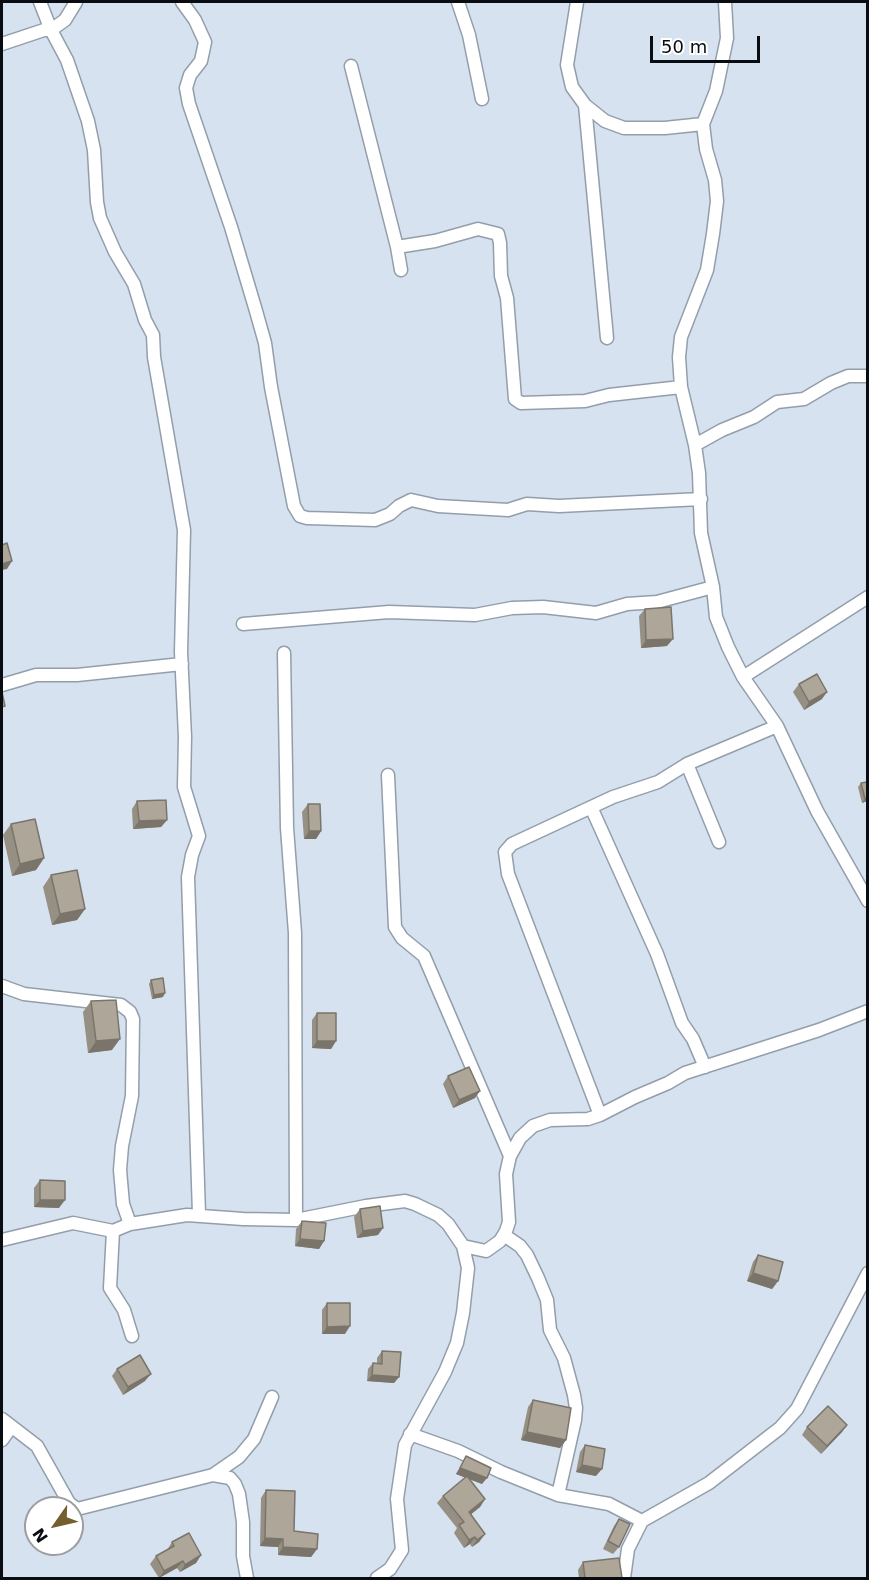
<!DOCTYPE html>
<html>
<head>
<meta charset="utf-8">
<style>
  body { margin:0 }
  #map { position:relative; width:869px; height:1580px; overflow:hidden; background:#d6e2ef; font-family:"DejaVu Sans",sans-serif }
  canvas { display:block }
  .frame { position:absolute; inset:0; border:3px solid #090d11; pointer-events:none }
  .north { position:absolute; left:24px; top:1496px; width:60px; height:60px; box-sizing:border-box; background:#fff; border:2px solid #9d9ea0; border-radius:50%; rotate:236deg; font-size:16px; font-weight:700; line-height:24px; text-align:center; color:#090d11 }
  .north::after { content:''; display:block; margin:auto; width:21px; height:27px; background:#765f2f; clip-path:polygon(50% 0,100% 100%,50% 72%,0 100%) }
  .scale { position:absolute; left:650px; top:36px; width:110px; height:27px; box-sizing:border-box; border:3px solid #090d11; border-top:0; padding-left:8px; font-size:18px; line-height:21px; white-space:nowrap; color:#090d11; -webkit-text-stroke:4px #fff; paint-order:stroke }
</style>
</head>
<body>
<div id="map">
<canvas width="869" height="1580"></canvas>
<div class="frame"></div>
<div class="north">N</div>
<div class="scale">50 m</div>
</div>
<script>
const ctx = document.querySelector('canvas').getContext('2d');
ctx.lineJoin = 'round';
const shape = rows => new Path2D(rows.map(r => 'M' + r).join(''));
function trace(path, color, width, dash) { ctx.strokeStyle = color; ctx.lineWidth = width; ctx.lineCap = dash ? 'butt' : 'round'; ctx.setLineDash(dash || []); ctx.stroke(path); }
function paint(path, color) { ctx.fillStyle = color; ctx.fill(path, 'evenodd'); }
const minor = shape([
  [40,2,51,30,65,20,76,2],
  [182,2,195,20,205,42,201,61,190,75,186,88,189,104,231,227,256,311,265,343,271,387,294,506,300,516,307,518,375,520,390,514,399,506,411,500,438,506,508,510,527,504,559,506,701,499],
  [458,2,469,35,482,99],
  [577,2,567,65,572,87,585,105,605,121,624,128,665,128,703,124],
  [725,2,727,38,716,91,703,124,706,149,715,180,717,201,713,234,707,270,681,337,679,357,681,387,695,445,699,473,701,533,713,587,716,617,728,647,743,677,777,726,817,811,868,901],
  [2,44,44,30,51,30,67,60,88,121,94,150,97,202,100,218,115,252,134,284,145,320,153,335,154,357,184,530,181,652,185,737,184,787,199,836,192,855,188,877,199,1214],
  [351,66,397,247,401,270],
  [585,105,607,338],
  [397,247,435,241,478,229,498,234,500,243,501,276,507,298,515,399,521,403,585,401,609,395,681,387],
  [695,445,722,430,754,417,777,402,804,399,831,383,848,376,868,376],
  [243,624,389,612,475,615,512,608,543,607,596,613,627,604,657,602,713,587],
  [284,653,287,828,295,933,296,1220],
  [743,677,868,597],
  [2,685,36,675,77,675,182,664],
  [687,764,719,842],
  [388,775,395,927,402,938,424,956,510,1156],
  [591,807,657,954,682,1023,693,1039,705,1067],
  [2,986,24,994,121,1005,130,1012,133,1019,132,1096,122,1146,120,1170,123,1204,130,1224],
  [600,1115,508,874,505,852,512,844,613,797,658,782,687,764,777,726],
  [113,1231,110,1288,124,1310,132,1336],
  [504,1235,520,1246,527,1255,538,1278,547,1300,550,1330,564,1358,574,1395,576,1408,575,1420,558,1495],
  [2,1240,73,1223,113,1231,130,1224,187,1215,243,1219,296,1220,366,1206,405,1201,415,1204,438,1215,448,1224,463,1246,468,1268,463,1313,457,1343,445,1372,405,1445,397,1499,402,1550,390,1569,377,1578],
  [463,1246,486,1251,500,1241,506,1231,509,1222,506,1174,510,1156,520,1138,533,1126,550,1120,588,1119,600,1115,635,1097,668,1083,685,1073,819,1030,868,1011],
  [2,1419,37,1446,69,1503,77,1509,213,1475,239,1457,254,1439,272,1397],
  [410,1434,458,1451,501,1472,558,1495,609,1504,642,1521],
  [2,1440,11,1427],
  [213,1475,230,1478,235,1484,239,1494,243,1522,243,1556,247,1578],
  [624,1578,628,1549,642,1521,709,1483,780,1428,797,1409,868,1273]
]);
trace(minor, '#939eab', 15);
trace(minor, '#fff', 12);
paint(shape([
  [645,609,667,646,641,648,639,616],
  [799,684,822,699,804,710,793,692],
  [861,783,867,801,862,803,858,787],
  [137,801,167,820,161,827,133,829,132,809],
  [308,804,321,831,316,839,304,839,302,812],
  [11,824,44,858,36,870,12,876,3,835],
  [51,875,85,909,77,920,52,925,43,887],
  [151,980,163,997,152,999,149,984],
  [91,1001,112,1050,88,1053,83,1012],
  [317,1013,336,1041,331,1049,312,1048,312,1020],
  [448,1076,475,1098,453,1108,443,1084],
  [40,1180,59,1208,34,1207,34,1188],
  [360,1209,378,1235,357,1238,354,1217],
  [302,1221,324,1241,319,1249,295,1246,296,1229],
  [758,1255,778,1281,772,1289,747,1281,753,1262],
  [327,1303,345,1334,322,1334,322,1310],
  [382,1351,399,1377,394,1383,367,1381,368,1369,373,1363,377,1363,377,1358],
  [117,1369,145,1381,123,1395,112,1376],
  [533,1400,566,1440,560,1448,521,1440,528,1407],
  [847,1425,842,1432,821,1454,802,1435,807,1427],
  [585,1445,596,1476,576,1472,580,1452],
  [466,1456,482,1484,469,1479,485,1499,480,1507,471,1514,485,1534,479,1542,472,1547,470,1544,464,1548,454,1533,457,1528,437,1503,443,1496,466,1478,456,1474],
  [266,1490,294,1531,317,1549,311,1557,278,1555,278,1547,260,1546,261,1498],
  [619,1519,619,1547,613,1554,603,1549,614,1526],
  [172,1542,201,1555,196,1563,180,1572,177,1568,159,1578,150,1564,156,1556,167,1550],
  [583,1562,622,1578,579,1578,578,1570]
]), '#968f83');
paint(shape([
  [12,561,7,569,2,570,2,564],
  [673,639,667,646,641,648,646,640],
  [827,692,822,699,804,710,809,702],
  [867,798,867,801,862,803,865,799],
  [167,820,161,827,133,829,139,821],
  [309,831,321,831,316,839,304,839],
  [44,858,36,870,12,876,20,864],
  [85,909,77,920,52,925,60,914],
  [165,993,163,997,152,999,154,995],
  [120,1039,112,1050,88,1053,96,1041],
  [317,1041,336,1041,331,1049,312,1048],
  [480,1091,475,1098,453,1108,459,1100],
  [40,1200,65,1200,59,1208,34,1207],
  [383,1228,378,1235,357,1238,363,1231],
  [300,1239,324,1241,319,1249,295,1246],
  [753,1273,778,1281,772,1289,747,1281],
  [350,1326,345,1334,322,1334,327,1327],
  [151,1374,145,1381,123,1395,128,1387],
  [372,1375,399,1377,394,1383,367,1381],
  [847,1425,842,1432,821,1454,827,1446],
  [527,1432,566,1440,560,1448,521,1440],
  [582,1465,602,1469,596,1476,576,1472],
  [460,1468,487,1478,482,1484,456,1474],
  [485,1499,480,1507,464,1520,469,1512],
  [485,1534,479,1542,472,1547,477,1540],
  [475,1537,470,1544,464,1548,469,1540],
  [265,1538,283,1539,278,1547,260,1546],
  [283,1547,317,1549,311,1557,278,1555],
  [201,1555,196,1563,180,1572,185,1565],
  [183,1561,177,1568,159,1578,164,1571]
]), '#7a746a');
const building = shape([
  [7,543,12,561,2,564,2,545,7,543],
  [671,607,673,639,646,640,645,609,671,607],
  [817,674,827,692,809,702,799,684,817,674],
  [2,692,5,706,2,707,2,692],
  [867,782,867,798,865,799,861,783,867,782],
  [166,800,167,820,139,821,137,801,166,800],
  [308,804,320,804,321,831,309,831,308,804],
  [35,819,44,858,20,864,11,824,35,819],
  [77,870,85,909,60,914,51,875,77,870],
  [163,978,165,993,154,995,151,980,163,978],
  [116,1000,120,1039,96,1041,91,1001,116,1000],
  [317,1013,336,1013,336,1041,317,1041,317,1013],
  [469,1067,480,1091,459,1100,448,1076,469,1067],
  [40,1180,65,1181,65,1200,40,1200,40,1180],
  [380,1206,383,1228,363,1231,360,1209,380,1206],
  [302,1221,326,1223,324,1241,300,1239,302,1221],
  [758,1255,783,1262,778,1281,753,1273,758,1255],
  [327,1303,350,1303,350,1326,327,1327,327,1303],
  [382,1351,401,1352,399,1377,372,1375,373,1363,382,1364,382,1351],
  [140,1355,151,1374,128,1387,117,1369,140,1355],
  [533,1400,571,1408,566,1440,527,1432,533,1400],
  [828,1406,847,1425,827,1446,807,1427,828,1406],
  [585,1445,605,1449,602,1469,582,1465,585,1445],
  [466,1456,491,1468,487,1478,460,1468,466,1456],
  [467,1476,485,1499,469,1512,485,1534,477,1540,475,1537,469,1540,459,1525,464,1522,443,1496,467,1476],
  [266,1490,295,1491,294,1531,318,1534,317,1549,283,1547,283,1539,265,1538,266,1490],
  [619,1519,630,1524,619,1547,608,1541,619,1519],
  [189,1533,201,1555,185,1565,183,1561,164,1571,156,1556,174,1546,172,1542,189,1533],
  [619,1558,622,1578,585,1578,583,1562,619,1558]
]);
paint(building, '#aea698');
trace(building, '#7a746a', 1.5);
</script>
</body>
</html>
